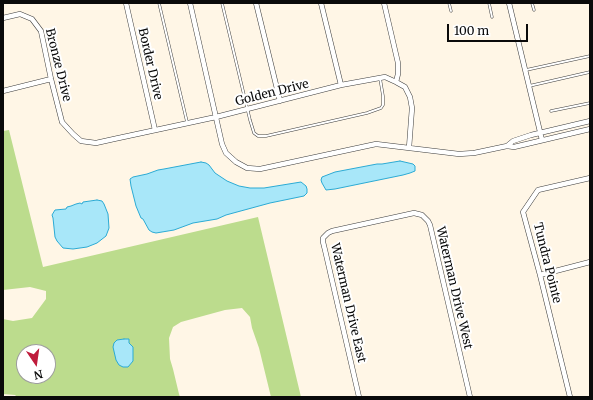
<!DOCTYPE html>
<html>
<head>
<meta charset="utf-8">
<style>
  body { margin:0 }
  #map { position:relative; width:593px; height:400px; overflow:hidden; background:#fff6e6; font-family:Merriweather,serif }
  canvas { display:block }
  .frame { position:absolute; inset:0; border:4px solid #0a0a0a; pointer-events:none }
  .north { position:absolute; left:16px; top:344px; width:40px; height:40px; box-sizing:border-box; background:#fff; border:1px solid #9d9d9d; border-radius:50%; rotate:167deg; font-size:11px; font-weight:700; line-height:16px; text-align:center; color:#0a0a0a }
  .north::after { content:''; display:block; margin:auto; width:14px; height:18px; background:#bf1c3c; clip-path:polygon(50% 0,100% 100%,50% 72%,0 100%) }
  .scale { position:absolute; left:447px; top:24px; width:81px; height:18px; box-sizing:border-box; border:2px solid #0a0a0a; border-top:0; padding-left:5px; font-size:12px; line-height:14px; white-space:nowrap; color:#0a0a0a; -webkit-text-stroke:3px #fff; paint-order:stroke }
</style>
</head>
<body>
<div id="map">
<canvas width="593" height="400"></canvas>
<div class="frame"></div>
<div class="north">N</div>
<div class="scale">100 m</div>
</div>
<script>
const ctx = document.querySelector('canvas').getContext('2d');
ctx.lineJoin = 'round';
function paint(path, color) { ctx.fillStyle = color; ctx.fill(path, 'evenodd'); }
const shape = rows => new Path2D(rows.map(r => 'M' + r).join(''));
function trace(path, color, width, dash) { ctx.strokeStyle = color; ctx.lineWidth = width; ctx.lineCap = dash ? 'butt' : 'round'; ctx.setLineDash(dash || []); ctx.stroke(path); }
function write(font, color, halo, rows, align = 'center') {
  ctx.font = font + ' Merriweather,serif'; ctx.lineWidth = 4; ctx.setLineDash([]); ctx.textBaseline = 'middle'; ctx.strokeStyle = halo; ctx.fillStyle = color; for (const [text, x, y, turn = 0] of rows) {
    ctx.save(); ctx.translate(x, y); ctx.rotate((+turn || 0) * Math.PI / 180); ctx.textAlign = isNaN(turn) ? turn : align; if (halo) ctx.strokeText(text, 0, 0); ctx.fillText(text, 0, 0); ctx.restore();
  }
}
paint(shape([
  [9,130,43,267,258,217,301,397,271,397,259,348,252,328,250,317,242,308,225,310,181,322,173,327,169,338,170,359,173,369,179,394,180,397,17,397,15,395,3,394,3,319,13,321,32,318,46,299,46,291,30,287,3,290,3,131],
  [24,352,48,352,48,376,24,376]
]), '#bcdc8d');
const water = shape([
  [400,161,413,164,415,166,415,171,410,173,403,175,335,189,326,190,322,183,321,180,322,177,335,172,377,164,382,164,400,161],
  [201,162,206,163,209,165,215,173,227,181,239,186,250,188,264,188,301,182,306,186,307,189,307,193,304,196,270,203,226,215,217,219,193,223,174,230,156,233,152,232,149,230,143,219,141,218,136,206,131,186,130,179,133,177,147,174,158,170,164,169,201,162],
  [97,200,102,201,104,204,108,214,109,228,106,236,97,243,87,247,73,249,63,248,57,241,55,237,53,218,52,215,55,210,66,209,67,207,71,206,76,204,80,203,82,204,83,202,97,200],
  [124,339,129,339,129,343,133,347,133,361,128,367,123,367,119,365,116,360,113,347,114,343,117,340,124,339]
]);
paint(water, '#a8e7f9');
trace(water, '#2baad4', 1);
const service = shape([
  [159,3,187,122],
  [222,3,250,120,254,133,258,136,266,136,367,113,381,108,383,105,383,96,380,78],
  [449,3,451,11],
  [489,3,492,17],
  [532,3,534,10],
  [526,70,590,56],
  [529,86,590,72],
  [551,111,590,103]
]);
const minor = shape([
  [126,3,155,130],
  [190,3,222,144,226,153,236,162,247,168,260,169,376,144,459,154,474,153,507,146,514,147,590,129],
  [256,3,280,101],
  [321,3,341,85],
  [384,3,398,63,398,74,396,82],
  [509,3,542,140],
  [3,18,20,14,32,19,41,31,51,79,62,122,73,134,81,141,96,143,114,139,216,117,341,85,385,77,396,82,405,87,410,97,412,108,409,148],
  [3,91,51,79],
  [507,146,513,141,531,135,590,121],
  [540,275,590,262],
  [359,397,325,250,323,242,323,238,328,233,332,231,414,213,422,215,428,221,430,225,470,397],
  [570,397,540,275,523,212,538,190,590,178]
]);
trace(service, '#3d3d3d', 3);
trace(minor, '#3d3d3d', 5.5);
trace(service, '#fff', 2);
trace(minor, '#fff', 4.5);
write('12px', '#0a0a0a', '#fff', [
  ["Border Drive",150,64,77],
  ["Bronze Drive",58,65,76],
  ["Golden Drive",272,93,-14],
  ["Tundra Pointe",547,263,76],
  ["Waterman Drive West",454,288,77],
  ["Waterman Drive East",348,303,77]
]);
</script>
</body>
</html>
